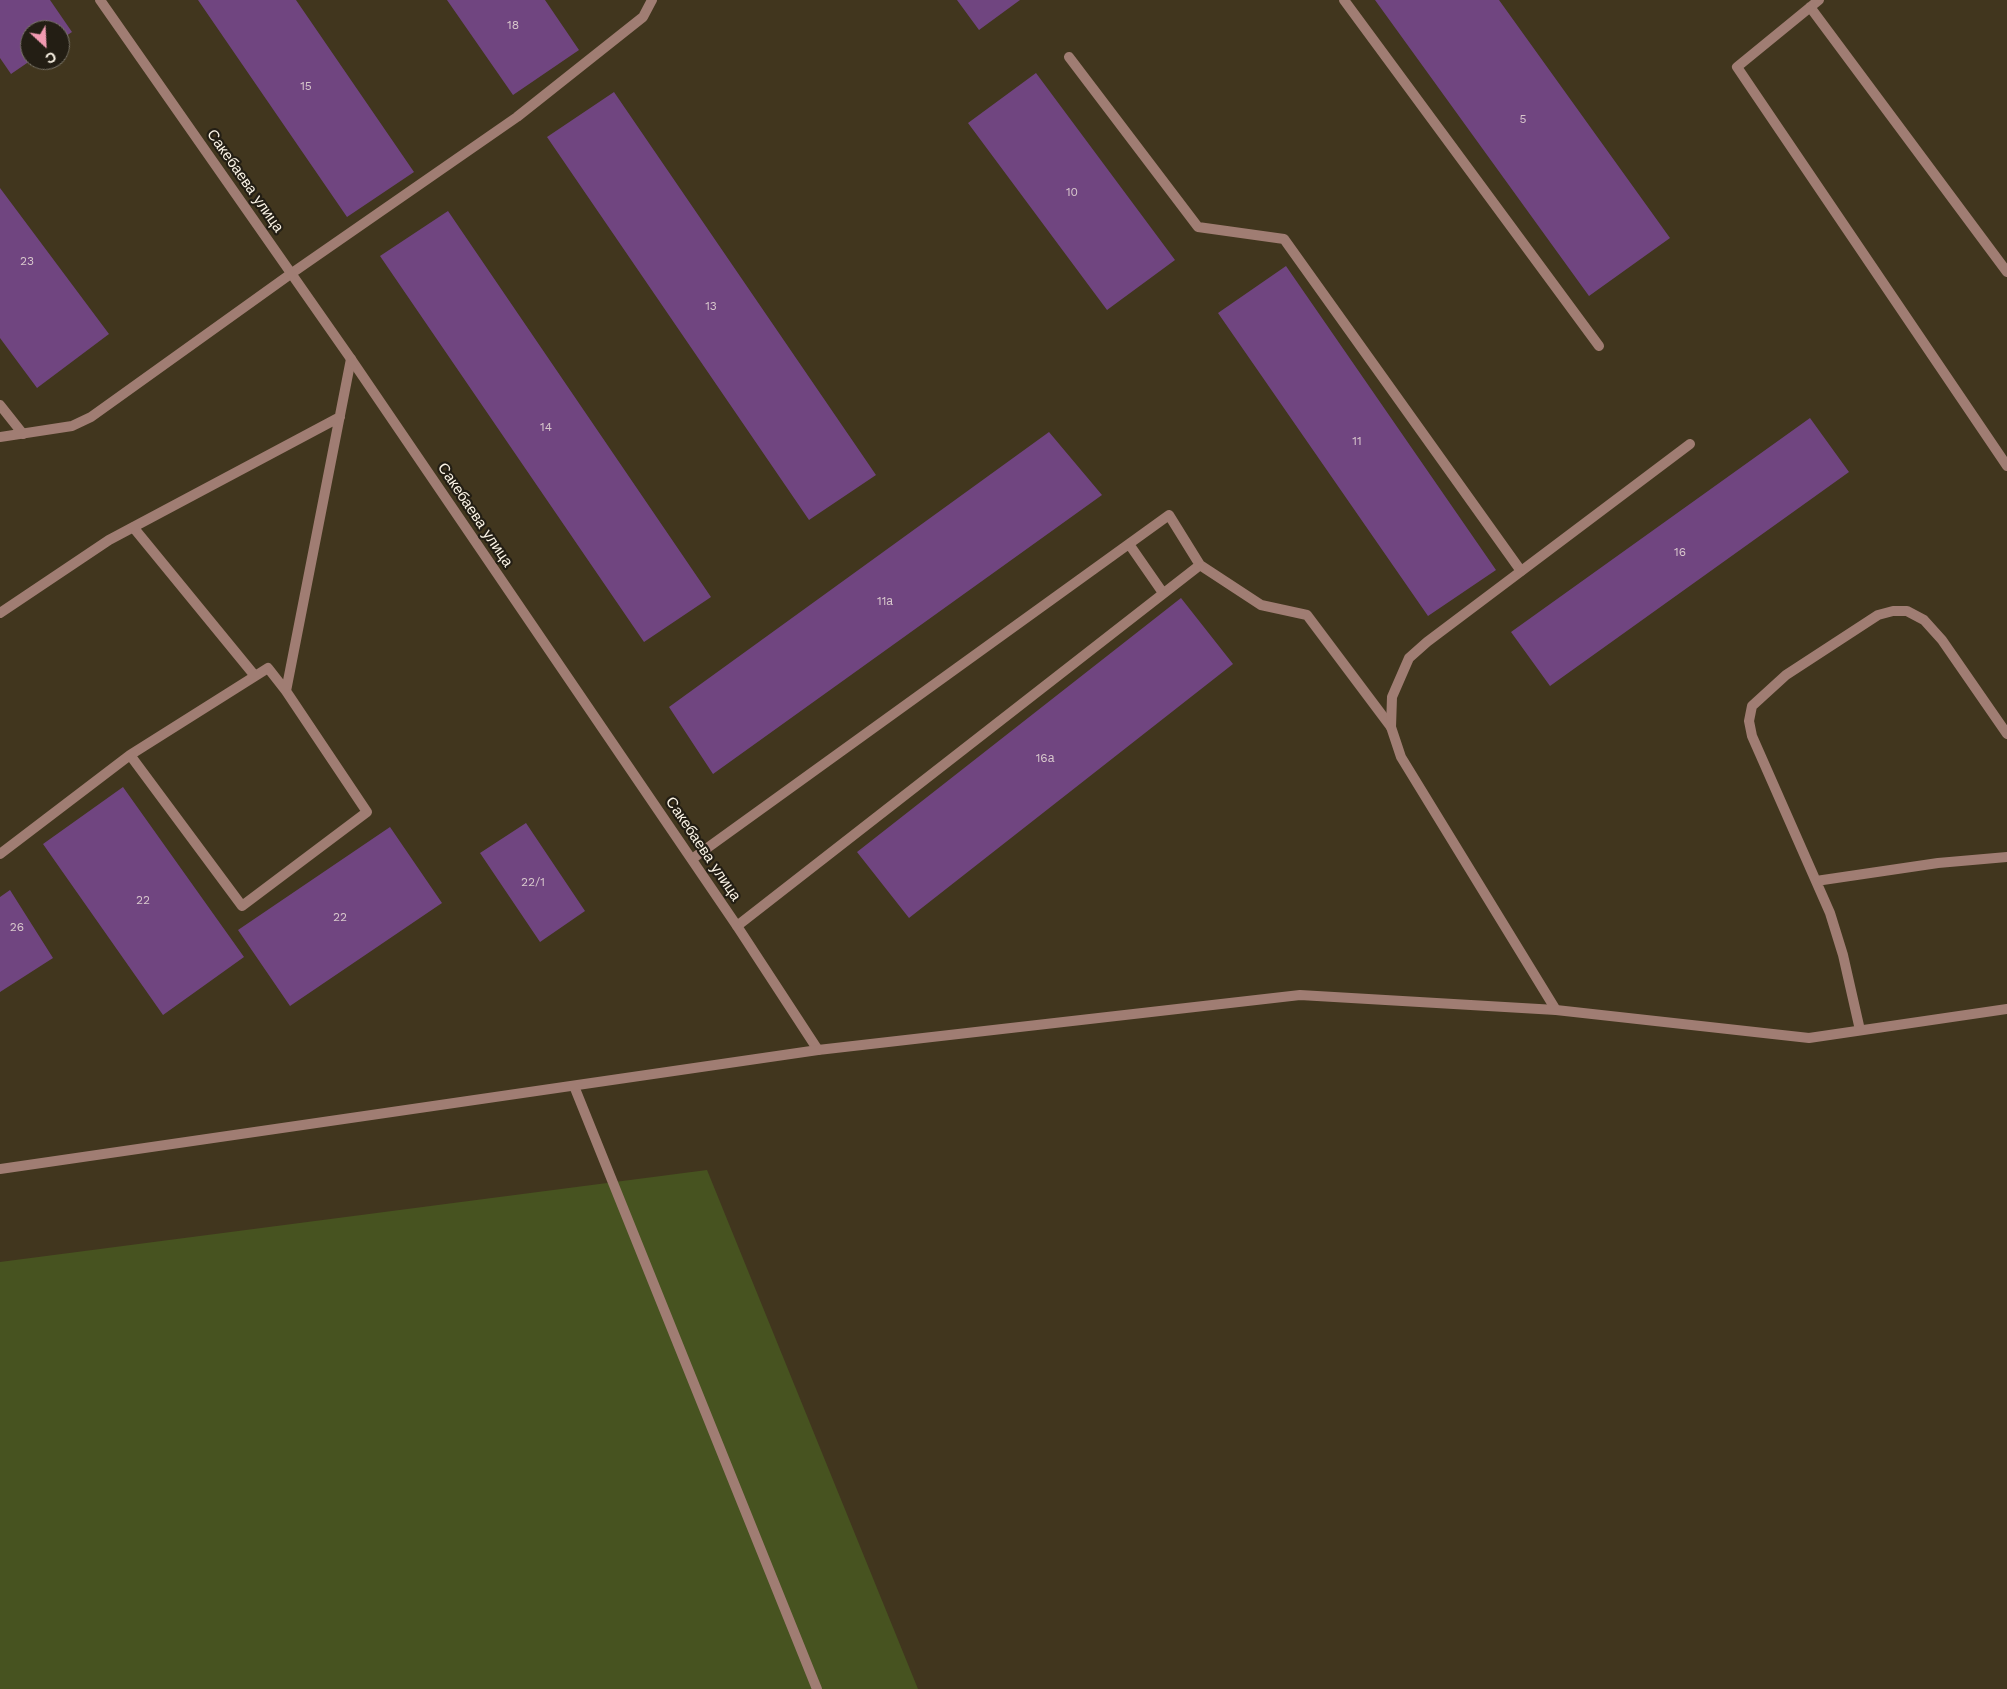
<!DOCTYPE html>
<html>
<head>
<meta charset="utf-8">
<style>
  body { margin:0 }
  #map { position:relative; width:2007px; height:1689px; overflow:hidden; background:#41361e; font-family:"Work Sans",sans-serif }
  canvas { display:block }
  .north { position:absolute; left:20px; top:20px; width:50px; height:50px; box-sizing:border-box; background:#231e14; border:1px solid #797468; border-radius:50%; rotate:155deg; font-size:14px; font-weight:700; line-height:20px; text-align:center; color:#fbf4e6 }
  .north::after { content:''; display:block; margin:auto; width:18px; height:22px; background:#f19ab1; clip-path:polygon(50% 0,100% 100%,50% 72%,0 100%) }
</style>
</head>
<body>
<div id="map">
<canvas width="2007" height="1689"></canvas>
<div class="north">С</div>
</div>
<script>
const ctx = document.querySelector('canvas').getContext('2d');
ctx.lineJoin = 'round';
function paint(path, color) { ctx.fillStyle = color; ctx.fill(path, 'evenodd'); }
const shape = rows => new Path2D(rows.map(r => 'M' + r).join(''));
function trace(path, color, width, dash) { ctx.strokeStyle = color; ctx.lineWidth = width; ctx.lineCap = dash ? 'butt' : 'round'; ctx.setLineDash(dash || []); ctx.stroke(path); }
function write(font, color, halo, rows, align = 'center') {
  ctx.font = font + ' "Work Sans",sans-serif'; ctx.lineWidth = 4.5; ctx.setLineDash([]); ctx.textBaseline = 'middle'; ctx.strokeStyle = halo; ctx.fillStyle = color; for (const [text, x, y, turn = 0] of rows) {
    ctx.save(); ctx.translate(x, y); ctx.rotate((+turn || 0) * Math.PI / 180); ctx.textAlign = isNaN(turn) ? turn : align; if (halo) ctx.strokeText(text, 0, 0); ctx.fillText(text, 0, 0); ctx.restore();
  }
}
paint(shape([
  [707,1170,918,1689,0,1689,0,1262]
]), '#475320');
paint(shape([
  [0,0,50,0,72,32,60,40,60,30,30,30,30,61,11,74,0,58],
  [198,0,296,0,414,172,347,217],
  [447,0,545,0,579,50,513,95],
  [957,0,1020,0,979,30],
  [1375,0,1499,0,1670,238,1589,296],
  [1036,73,1175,260,1107,310,968,123],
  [614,92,876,475,809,520,547,137],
  [0,188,109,334,37,388,0,338],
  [448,211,711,597,644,642,380,256],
  [1286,266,1496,570,1428,616,1218,313],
  [1810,418,1849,472,1550,686,1511,632],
  [1049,432,1102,495,713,774,669,707],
  [1181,598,1233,664,909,918,857,852],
  [123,787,244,957,163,1015,43,844],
  [526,823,585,911,540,942,480,853],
  [390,827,442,903,290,1006,238,930],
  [10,890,53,958,0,992,0,897]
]), '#704580');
trace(shape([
  [1344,0,1599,346],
  [1819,0,1737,67,2007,466],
  [1810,7,2007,272],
  [1069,57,1198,227,1284,239,1521,571],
  [0,405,23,434],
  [133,527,255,676],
  [1129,544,1163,593],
  [0,613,109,540,340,417],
  [286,691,268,668,130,755,242,906,367,812,286,691,351,359],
  [0,854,130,755],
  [692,859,1169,515,1200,565,1261,605,1307,615,1391,727],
  [737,926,1200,565],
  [574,1086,817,1689]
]), '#a07d73', 10);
trace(shape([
  [100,0,351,359,737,926,818,1050],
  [0,437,72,426,91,417,292,273,517,117,643,17,652,0],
  [1816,881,1938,863,2007,857],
  [1556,1010,1401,757,1391,727,1392,697,1409,658,1427,642,1690,444],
  [1860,1030,1843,955,1830,913,1752,736,1749,721,1752,706,1786,675,1878,615,1893,611,1907,611,1924,620,1942,640,2007,734]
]), '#a07d73', 10);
trace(shape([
  [0,1169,818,1050,1300,995,1556,1010,1809,1038,2007,1009]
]), '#a07d73', 10);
write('12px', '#d8c8cc', null, [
  ["18",513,25],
  ["15",306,86],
  ["5",1523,119],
  ["10",1072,192],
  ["23",27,261],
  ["13",711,306],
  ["14",546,427],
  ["11",1357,441],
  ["16",1680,552],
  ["11а",885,601],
  ["16а",1045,758],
  ["22/1",533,882],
  ["22",143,900],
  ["22",340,917],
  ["26",17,927]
]);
write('15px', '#fbf4e6', '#231e14', [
  ["Сакебаева улица",245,181,55],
  ["Сакебаева улица",475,515,56],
  ["Сакебаева улица",703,849,56]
]);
</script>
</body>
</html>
